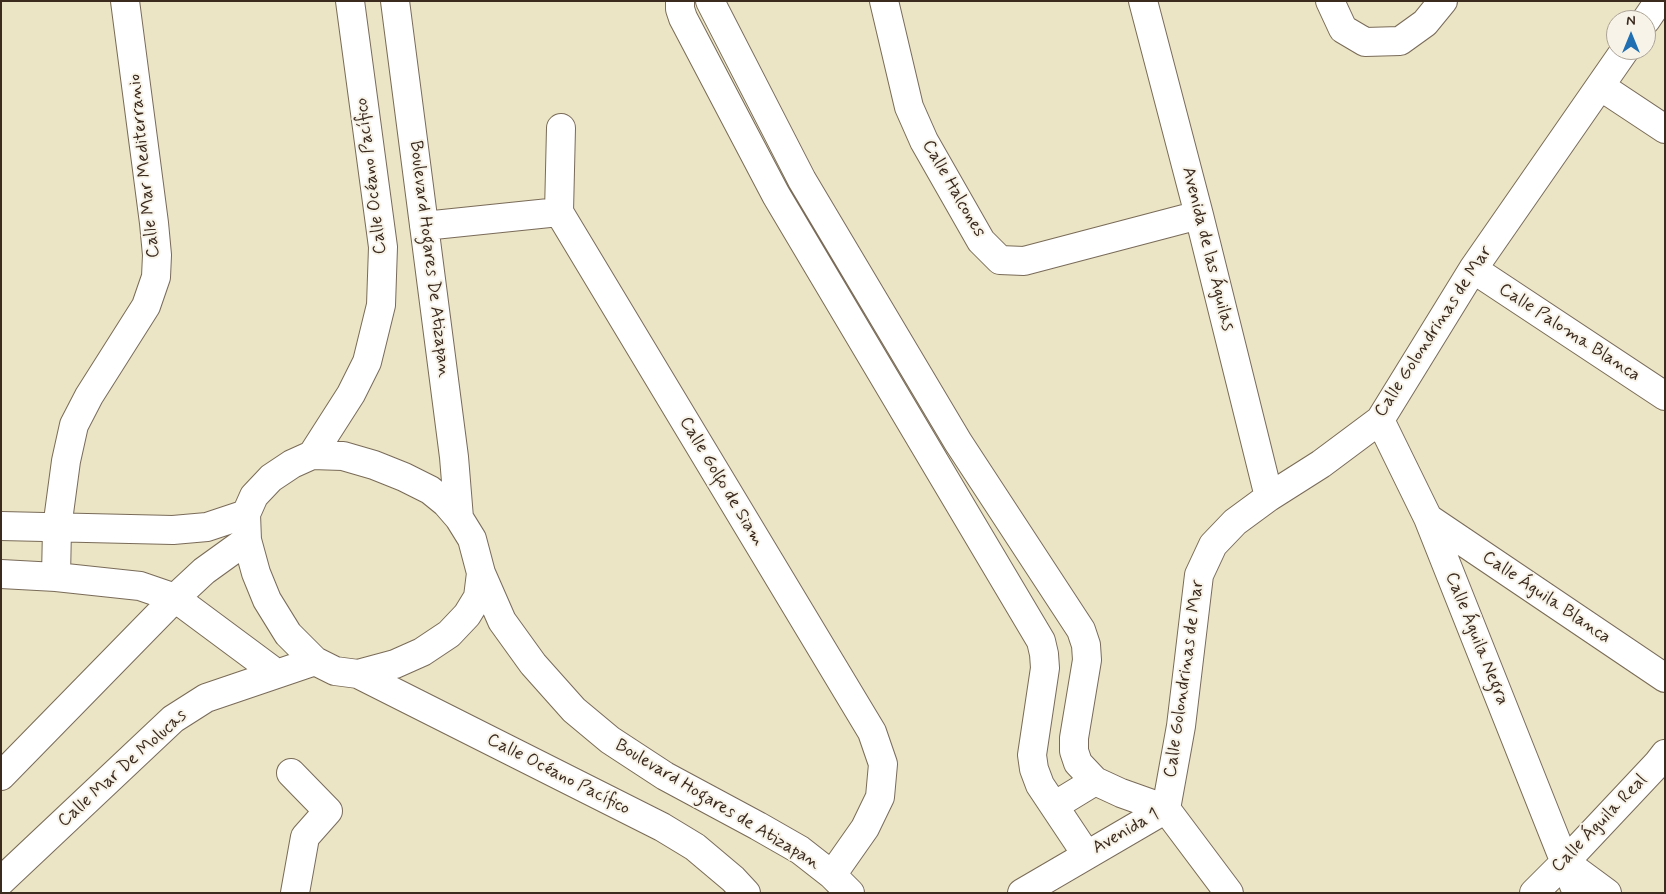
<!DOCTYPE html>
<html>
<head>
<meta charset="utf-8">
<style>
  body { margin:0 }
  #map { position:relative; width:1666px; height:894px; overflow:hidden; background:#ebe4c5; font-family:Mynerve,sans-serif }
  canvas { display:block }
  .frame { position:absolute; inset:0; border:2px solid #3b2a1e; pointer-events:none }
  .north { position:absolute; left:1606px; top:10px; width:50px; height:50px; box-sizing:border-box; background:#f7f3e8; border:1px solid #aca397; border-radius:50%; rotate:0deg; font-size:14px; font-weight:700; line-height:20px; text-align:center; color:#3b2a1e }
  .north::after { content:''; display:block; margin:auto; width:18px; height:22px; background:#1f6fb2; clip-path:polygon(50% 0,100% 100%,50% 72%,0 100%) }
</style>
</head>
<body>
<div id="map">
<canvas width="1666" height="894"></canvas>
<div class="frame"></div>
<div class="north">N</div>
</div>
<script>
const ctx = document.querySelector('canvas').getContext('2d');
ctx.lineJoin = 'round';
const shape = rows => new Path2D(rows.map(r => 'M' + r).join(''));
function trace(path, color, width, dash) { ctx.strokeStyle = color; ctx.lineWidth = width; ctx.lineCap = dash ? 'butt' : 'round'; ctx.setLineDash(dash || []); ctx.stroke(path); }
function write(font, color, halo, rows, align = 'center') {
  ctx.font = font + ' Mynerve,sans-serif'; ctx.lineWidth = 4; ctx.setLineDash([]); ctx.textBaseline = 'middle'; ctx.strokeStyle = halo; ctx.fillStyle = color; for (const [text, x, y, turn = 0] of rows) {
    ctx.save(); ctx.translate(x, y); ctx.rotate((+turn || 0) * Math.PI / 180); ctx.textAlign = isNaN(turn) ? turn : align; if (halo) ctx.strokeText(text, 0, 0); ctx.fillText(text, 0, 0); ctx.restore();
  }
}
const minor = shape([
  [395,1,454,457,459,518],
  [680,1,680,9,683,18,776,195,1041,641,1044,654,1045,668,1032,755,1034,769,1040,785,1086,854],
  [710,1,802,180,958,442,1081,630,1086,645,1087,660,1074,738,1074,751,1078,763,1095,781,1121,793,1166,809],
  [884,1,909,107,924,141,981,241,1000,260,1024,261,1199,215],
  [1143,1,1199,215,1269,497],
  [1330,1,1343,29,1365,42,1400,41,1425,23,1443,1],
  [1646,20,1659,1],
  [1600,86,1665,129],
  [559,212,561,128],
  [424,226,559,212,872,732,883,764,880,797,865,828,832,875],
  [1473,269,1665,396],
  [1380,420,1428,518,1577,893],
  [312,455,343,456,374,465,404,477,430,490,446,503,459,518,472,539,481,573,478,597,467,615,449,634,422,652,395,664,358,674,335,671,315,661,288,634,267,600,256,573,247,540,246,514,254,496,271,478,292,464,312,455],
  [312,455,351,394,367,362,381,305,383,247,350,1],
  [1428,518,1665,678],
  [1,526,173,530,207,527,246,514],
  [481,573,502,621,533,664,574,710,610,740,665,776,758,826,800,850,832,875,850,893],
  [1,574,56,577,140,586,175,598,276,673],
  [56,577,57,528,66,461,74,425,89,396,146,306,156,277,157,255,154,223,125,1],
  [358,674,662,827,695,847,733,879,746,893],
  [291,773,328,811,305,837,295,893],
  [1,776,175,598,204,571,247,540],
  [1054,806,1095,781],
  [1166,809,1181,726,1199,575,1213,545,1235,522,1269,497,1321,464,1380,420,1473,269,1625,50],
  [1166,809,1229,893],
  [1565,862,1607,893],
  [1,881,173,719,206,698,315,661],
  [1022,893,1166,809],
  [1534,893,1565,862,1658,763,1665,754]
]);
trace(minor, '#796b58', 30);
trace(minor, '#fff', 28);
write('18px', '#3b2a1e', '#f7f3e8', [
  ["Calle Mar Mediterranio",145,166,-96],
  ["Calle Océano Pacífico",372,176,-97],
  ["Calle Halcones",953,189,60],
  ["Avenida de las Águilas",1207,249,76],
  ["Boulevard Hogares De Atizapan",429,259,83],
  ["Calle Golondrinas de Mar",1434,332,-57],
  ["Calle Paloma Blanca",1569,333,33],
  ["Calle Golfo de Siam",721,482,59],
  ["Calle Águila Blanca",1546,598,34],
  ["Calle Águila Negra",1476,639,68],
  ["Calle Golondrinas de Mar",1185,679,-82],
  ["Calle Mar De Molucas",123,769,-42],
  ["Calle Océano Pacífico",558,775,27],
  ["Boulevard Hogares de Atizapan",717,805,31],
  ["Calle Águila Real",1600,824,-46],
  ["Avenida 1",1126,832,-30]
]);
</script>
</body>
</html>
